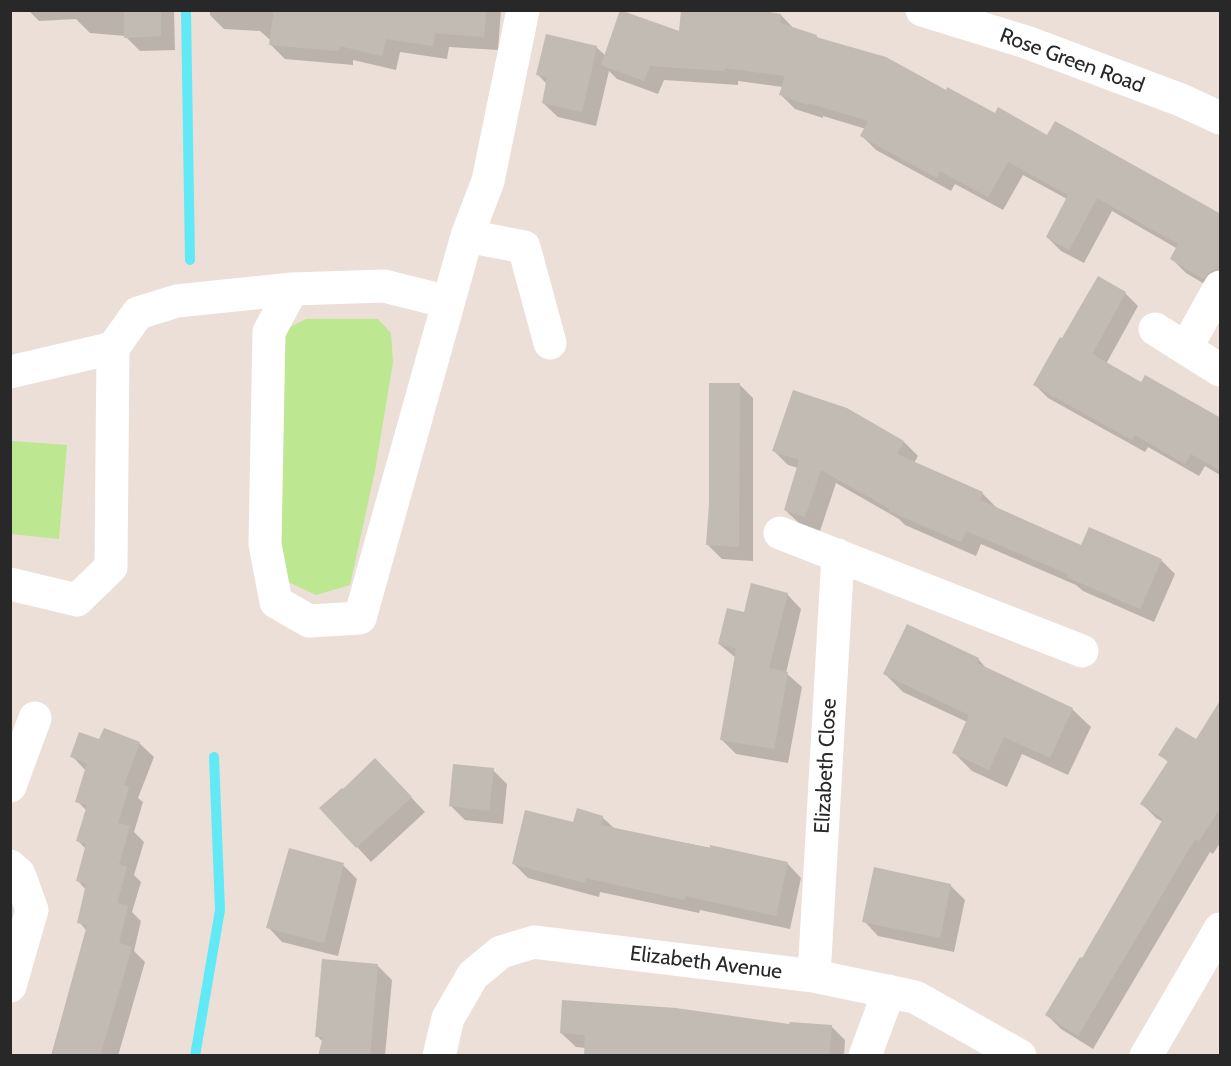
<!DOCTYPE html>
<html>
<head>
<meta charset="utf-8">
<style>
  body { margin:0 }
  #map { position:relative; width:1231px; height:1066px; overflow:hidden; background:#ecdfd8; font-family:Cabin,sans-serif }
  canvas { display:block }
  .frame { position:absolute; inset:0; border:12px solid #282828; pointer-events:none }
</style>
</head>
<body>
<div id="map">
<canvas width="1231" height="1066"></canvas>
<div class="frame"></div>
</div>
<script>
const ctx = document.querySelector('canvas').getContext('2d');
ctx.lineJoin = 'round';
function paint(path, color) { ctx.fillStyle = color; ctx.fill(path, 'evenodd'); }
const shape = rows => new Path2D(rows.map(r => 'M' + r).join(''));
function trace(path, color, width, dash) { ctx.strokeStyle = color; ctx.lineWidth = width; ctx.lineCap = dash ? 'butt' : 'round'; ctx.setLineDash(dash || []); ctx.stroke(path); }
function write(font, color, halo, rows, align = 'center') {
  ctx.font = font + ' Cabin,sans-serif'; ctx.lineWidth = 4.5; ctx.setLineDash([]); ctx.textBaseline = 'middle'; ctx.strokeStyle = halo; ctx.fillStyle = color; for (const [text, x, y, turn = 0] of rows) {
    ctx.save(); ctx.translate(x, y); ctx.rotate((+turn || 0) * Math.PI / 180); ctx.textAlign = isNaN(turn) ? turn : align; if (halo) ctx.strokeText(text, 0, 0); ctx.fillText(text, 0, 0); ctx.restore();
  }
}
paint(shape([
  [306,319,378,319,391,333,393,362,375,471,350,585,316,595,282,579,278,549,278,346,288,328],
  [12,441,67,445,59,539,11,534]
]), '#bde790');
paint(shape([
  [28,10,174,10,175,50,140,51,125,36,90,33,76,19,39,21],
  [210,10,501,10,498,50,449,47,447,59,400,52,396,70,353,60,353,65,285,59,270,44,271,40,269,39,260,31,224,29,210,15],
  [781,15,795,30,816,36,820,40,947,92,1220,216,1220,289,1218,292,1186,273,1172,259,1178,249,1112,211,1084,263,1061,251,1047,237,1067,199,1023,175,1003,210,955,184,951,191,876,150,862,136,866,129,823,116,823,118,795,109,781,95,783,87,738,81,738,85,664,80,658,94,617,79,609,71,596,126,558,117,543,103,547,84,538,75,596,47,606,56,681,33],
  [1125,293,1138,306,1106,364,1142,384,1220,419,1220,475,1205,466,1199,476,1148,447,1145,452,1048,398,1035,385],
  [739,384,753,398,753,561,722,559,708,545],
  [846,410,904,442,918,456,914,463,982,493,997,508,1082,547,1161,560,1175,574,1154,622,1083,591,1076,585,981,544,976,556,905,525,899,519,836,483,820,531,800,524,785,510,798,468,788,465,774,451],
  [787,594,801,609,786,673,802,687,788,763,736,754,721,739,736,658,719,644],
  [978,659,988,670,1072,709,1091,727,1068,775,1022,754,1007,787,972,771,954,753,967,722,903,692,885,674],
  [1220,706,1220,843,1213,854,1210,852,1093,1049,1061,1029,1047,1015,1082,960,1163,822,1156,818,1142,804,1169,763,1160,754,1197,742],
  [100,741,139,743,154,757,138,798,143,802,134,832,144,842,134,875,141,882,132,912,141,921,134,951,145,962,118,1056,51,1056,87,931,79,922,86,890,78,881,86,849,78,841,87,811,77,801,86,771,72,756],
  [493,770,507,784,503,824,465,820,450,805],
  [389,774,425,812,371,862,321,808],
  [602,817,615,829,787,863,801,878,790,929,700,910,699,913,600,892,599,897,528,878,514,864,574,824],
  [343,865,357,879,338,956,282,942,268,927],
  [950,885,965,900,954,952,878,936,864,921],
  [378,966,392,980,385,1056,320,1056,323,1042,317,1036],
  [831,1026,845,1040,844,1056,586,1056,586,1048,576,1047,561,1033]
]), '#0003');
trace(shape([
  [186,10,190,260],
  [195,1056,220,910,214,757]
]), '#62e9f6', 10);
paint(shape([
  [124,10,161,10,161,36,124,38],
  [274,10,486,10,484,37,435,33,433,46,386,39,382,56,340,46,339,51,269,45],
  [620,10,679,31,681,10,758,10,781,14,780,23,817,35,816,37,886,57,946,90,947,87,995,113,998,107,1047,135,1055,121,1221,214,1221,268,1211,271,1203,279,1170,259,1178,244,1097,198,1069,250,1046,237,1068,195,1008,162,988,197,940,171,937,178,860,136,868,121,809,103,808,105,779,95,785,76,725,68,724,71,650,66,644,81,601,65],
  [546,34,597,46,582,112,542,103,547,77,536,75],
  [1098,276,1126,292,1092,354,1141,382,1145,375,1221,418,1221,471,1191,454,1185,464,1135,435,1132,440,1033,385,1060,337,1062,338],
  [709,383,740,383,739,547,706,545,709,504],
  [793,390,847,408,904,441,897,454,983,492,980,500,1081,545,1089,527,1162,559,1140,609,1067,577,1068,574,966,531,961,542,889,511,890,509,821,470,805,517,784,510,799,460,772,451],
  [751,583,788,593,769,668,788,672,774,749,720,740,736,649,718,644,727,608,744,612],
  [907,624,979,658,977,663,1073,708,1050,758,1004,737,989,770,952,753,969,715,883,674],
  [1221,699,1221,807,1199,841,1195,839,1078,1036,1045,1015,1080,957,1082,958,1163,819,1140,804,1168,761,1158,755,1176,727,1196,739],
  [104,728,140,742,124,785,129,787,118,823,130,826,119,864,127,867,117,903,128,906,119,943,132,947,100,1056,51,1056,87,925,77,923,86,884,76,881,86,844,76,841,87,805,75,802,87,763,70,757,79,732,99,739],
  [375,758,412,797,356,848,319,808,342,788,343,789],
  [453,764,494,768,489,811,449,806],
  [577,808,603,816,601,825,710,848,710,845,788,862,776,916,685,896,685,900,586,878,585,883,512,864,525,810,573,822],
  [289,848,344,863,324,943,266,928],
  [874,867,951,884,940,938,862,922],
  [322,959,378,964,370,1056,318,1056,323,1037,315,1037],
  [562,1000,676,1008,789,1024,790,1022,832,1025,829,1056,584,1056,585,1035,560,1033]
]), '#c2bbb4');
trace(shape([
  [922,10,1026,42,1181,100,1220,118],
  [467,236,524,247,550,343],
  [448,302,384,286,292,289,269,332,265,544,276,602,309,621,360,618,467,236,488,181,523,10],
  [1155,329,1220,370],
  [1186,348,1220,287],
  [10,372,113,348],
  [780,533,1082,651],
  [10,584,77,600,111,567,113,348,138,313,177,301,292,289],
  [10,786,35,718],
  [10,866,19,874,32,910,10,986],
  [814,976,838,555],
  [439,1056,448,1018,473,975,501,952,534,942,814,976,915,997,1020,1056],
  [865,1056,889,991],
  [1146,1056,1220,929]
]), '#fff', 33);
write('21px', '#282828', '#fff', [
  ["Rose Green Road",1072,61,20],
  ["Elizabeth Close",826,766,-87],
  ["Elizabeth Avenue",706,963,7]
]);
</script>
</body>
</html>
